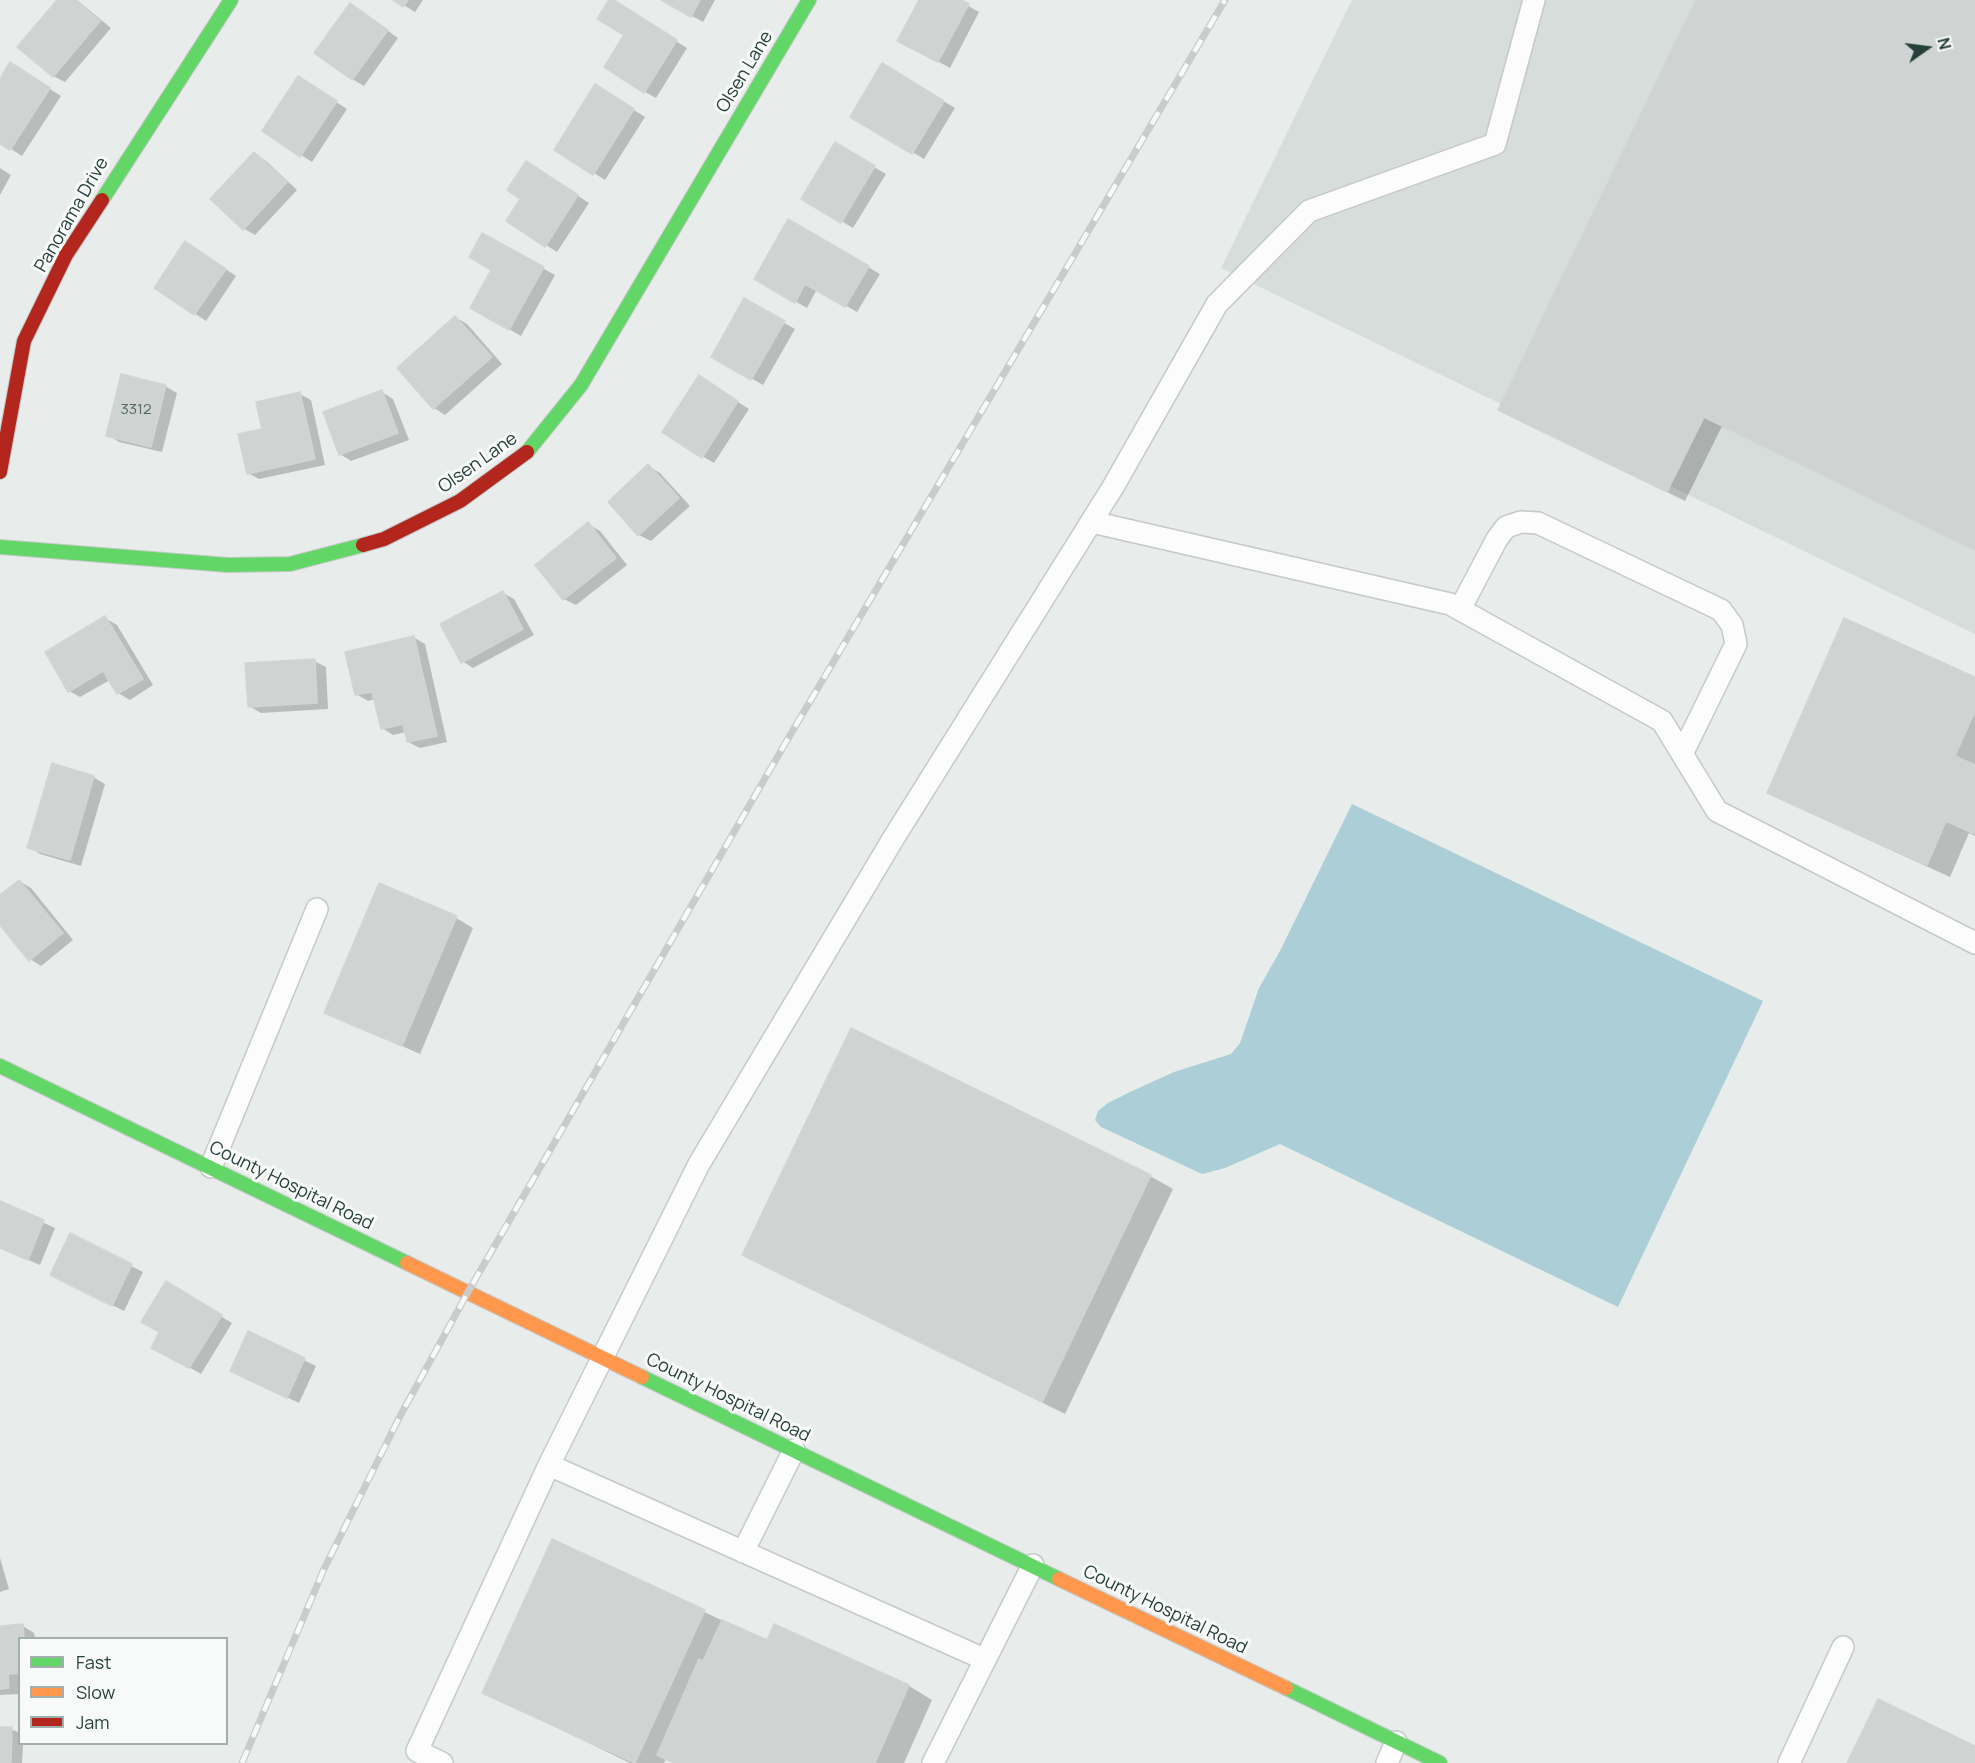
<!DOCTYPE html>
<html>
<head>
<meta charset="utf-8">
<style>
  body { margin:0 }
  #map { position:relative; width:1975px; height:1763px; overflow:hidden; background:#e8ecea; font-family:Manrope,sans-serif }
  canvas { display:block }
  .legend { position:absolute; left:18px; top:1637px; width:210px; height:108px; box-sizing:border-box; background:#f7faf9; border:2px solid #a3afad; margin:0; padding:8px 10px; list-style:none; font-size:18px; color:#263f3a }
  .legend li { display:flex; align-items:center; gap:12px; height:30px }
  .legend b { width:30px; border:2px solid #a3afad }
  .north { position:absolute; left:1897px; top:18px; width:60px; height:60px; -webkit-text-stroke:4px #f7faf9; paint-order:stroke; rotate:76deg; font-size:16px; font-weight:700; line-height:24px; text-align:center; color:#263f3a }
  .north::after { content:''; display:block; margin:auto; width:21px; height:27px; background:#263f3a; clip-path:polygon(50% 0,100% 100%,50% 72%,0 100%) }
</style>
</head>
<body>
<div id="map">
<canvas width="1975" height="1763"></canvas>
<ul class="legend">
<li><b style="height:8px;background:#63d668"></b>Fast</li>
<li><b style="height:8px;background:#ff974d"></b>Slow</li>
<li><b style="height:8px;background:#b3261e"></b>Jam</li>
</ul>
<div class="north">N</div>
</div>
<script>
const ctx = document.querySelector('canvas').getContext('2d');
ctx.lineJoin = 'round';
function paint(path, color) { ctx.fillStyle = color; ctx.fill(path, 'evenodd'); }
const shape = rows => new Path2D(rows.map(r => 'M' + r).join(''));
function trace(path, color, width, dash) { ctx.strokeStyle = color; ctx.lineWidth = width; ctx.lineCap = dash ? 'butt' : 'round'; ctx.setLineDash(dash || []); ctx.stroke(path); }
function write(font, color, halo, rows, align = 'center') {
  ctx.font = font + ' Manrope,sans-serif'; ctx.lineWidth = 6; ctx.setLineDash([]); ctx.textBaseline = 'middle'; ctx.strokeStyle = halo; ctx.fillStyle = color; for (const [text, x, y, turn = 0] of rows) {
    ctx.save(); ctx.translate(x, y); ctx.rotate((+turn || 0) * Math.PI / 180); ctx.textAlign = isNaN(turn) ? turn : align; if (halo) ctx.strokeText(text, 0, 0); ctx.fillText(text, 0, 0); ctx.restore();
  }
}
paint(shape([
  [1352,0,1975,0,1975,634,1221,268]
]), '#d6ddda');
paint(shape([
  [1352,804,1763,1001,1618,1307,1280,1144,1225,1168,1202,1174,1101,1127,1095,1120,1098,1111,1108,1103,1130,1092,1174,1072,1231,1054,1240,1043,1259,988,1280,951]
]), '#accfd7');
paint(shape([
  [59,0,77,0,111,28,65,82,53,76],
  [396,0,423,0,415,12],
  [610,0,687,48,656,98,645,92,626,35],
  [663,0,715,0,703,22],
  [921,0,958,0,979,12,950,68,899,40],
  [1698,0,1975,0,1975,550,1722,426,1685,501,1500,410],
  [351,5,398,38,364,86,352,79],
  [882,65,955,108,924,159,852,116],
  [22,71,61,96,22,156,0,142,0,81],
  [309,84,347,109,312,162,264,131],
  [607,93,645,117,605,180,594,173],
  [835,144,886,174,853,228,803,198],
  [255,154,266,161,297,190,255,235,243,228],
  [0,168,11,175,0,195],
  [538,170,589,203,557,252,546,245],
  [789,221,880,274,857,312,817,289,807,308,756,279],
  [482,235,555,275,521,336,472,308,493,269],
  [197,250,236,276,206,321,156,287],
  [744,300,795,329,763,385,713,356],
  [455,317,467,324,502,364,445,415,434,408,399,368],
  [710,384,749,409,714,463,702,456],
  [165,386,177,393,162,452,119,442,108,435],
  [382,392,393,399,409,440,351,461,340,454],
  [300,394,311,400,325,465,259,479,248,473,263,430],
  [648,466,660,473,690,506,651,541,639,535],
  [588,524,600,531,627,565,576,605,564,599,537,565],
  [503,593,514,599,534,635,473,668,462,661],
  [105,618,117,625,153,685,130,700,118,693,110,680,80,697,69,691],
  [413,637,425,644,447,742,420,748,408,742,406,732,393,735,382,728,375,699,368,701,356,694],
  [314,661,326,667,328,709,261,713,249,706],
  [1975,679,1975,836,1969,833,1950,877,1792,805,1769,792],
  [93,777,105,784,81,866,40,854,29,847],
  [19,881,31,888,73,940,41,966,30,959,0,923,0,897],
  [456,918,473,928,420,1054,326,1012],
  [1150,1176,1173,1189,1065,1414,744,1254],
  [0,1203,55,1228,40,1265,0,1248],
  [71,1236,143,1272,124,1311,63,1281],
  [166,1283,232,1323,201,1374,153,1347,161,1332],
  [249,1333,316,1366,299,1403,243,1377],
  [553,1541,768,1642,775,1626,909,1686,932,1700,904,1763,673,1763,666,1759,664,1763,630,1763,483,1692],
  [0,1558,9,1589,0,1592],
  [23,1626,34,1633,35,1638,20,1638,20,1694,0,1695,0,1628],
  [0,1728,11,1729,20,1733,20,1744,23,1744,22,1763,0,1763]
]), '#0003');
const building = shape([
  [57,0,76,0,100,21,53,77,17,47,57,0],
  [393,0,408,0,403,7,393,0],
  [609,0,614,0,677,40,644,93,604,67,624,35,597,19,609,0],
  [661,0,700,0,691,17,661,0],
  [919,0,961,0,969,4,938,62,897,41,919,0],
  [1696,0,1975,0,1975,550,1704,417,1667,492,1498,410,1696,0],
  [350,3,388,30,352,80,314,53,350,3],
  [10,62,50,88,10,150,0,144,0,79,10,62],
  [882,63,944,101,912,154,850,117,882,63],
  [298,76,337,101,300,157,262,131,298,76],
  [595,84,634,109,593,175,554,150,595,84],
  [835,142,875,166,841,223,801,199,835,142],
  [254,152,287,182,243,230,210,199,254,152],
  [526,161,578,195,545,247,506,221,520,199,507,190,526,161],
  [788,219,869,266,845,307,805,284,795,303,754,279,788,219],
  [482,233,544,267,509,330,470,308,491,270,469,257,482,233],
  [185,241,226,269,194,315,154,288,185,241],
  [744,298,785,321,751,380,711,357,744,298],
  [455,316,492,357,433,409,397,368,455,316],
  [121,374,166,385,151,447,106,436,121,374],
  [699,375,738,401,702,458,662,432,699,375],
  [382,390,398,433,339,455,323,412,382,390],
  [300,392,315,459,247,474,238,434,262,429,256,402,300,392],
  [648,464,679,498,638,536,608,502,648,464],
  [588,522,616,558,563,600,535,565,588,522],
  [503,591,523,629,461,663,440,624,503,591],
  [105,616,143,679,117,694,103,671,68,692,45,652,105,616],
  [1844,618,1975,677,1975,711,1955,756,1975,765,1975,834,1946,821,1927,865,1767,793,1844,618],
  [414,636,437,736,407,742,403,724,381,729,372,692,355,695,345,652,414,636],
  [315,659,317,703,248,707,245,663,315,659],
  [52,763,94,776,70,860,27,848,52,763],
  [19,880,63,933,29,961,0,925,0,895,19,880],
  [379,883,457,916,402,1046,324,1013,379,883],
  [851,1028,1151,1175,1042,1402,742,1255,851,1028],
  [0,1201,44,1220,28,1260,0,1248,0,1201],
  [70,1233,132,1264,112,1306,50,1275,70,1233],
  [166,1281,222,1315,189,1368,151,1348,159,1332,141,1322,166,1281],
  [248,1331,305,1358,287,1398,230,1371,248,1331],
  [552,1539,705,1610,635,1763,482,1693,552,1539],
  [722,1620,767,1640,774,1624,909,1685,875,1763,674,1763,657,1755,699,1659,703,1661,722,1620],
  [23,1624,24,1638,20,1638,20,1673,8,1674,9,1688,0,1689,0,1626,23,1624],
  [1878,1699,1975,1746,1975,1763,1847,1763,1878,1699],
  [0,1727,12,1727,11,1763,0,1763,0,1727]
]);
paint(building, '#cfd3d2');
trace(building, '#d1d5d3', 1.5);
const lane = shape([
  [1092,522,1450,604,1662,721,1717,811,1975,943],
  [1460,609,1497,539,1506,527,1521,522,1538,523,1721,610,1732,625,1736,644,1682,754],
  [211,1167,317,909],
  [549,1465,699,1164,893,839,1113,487,1217,304,1309,211,1495,144,1534,0],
  [743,1552,794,1450],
  [442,1763,417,1751,549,1465,984,1659],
  [933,1763,1033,1565],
  [1387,1763,1396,1742],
  [1789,1763,1843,1647]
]);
const fast = shape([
  [102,200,231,0],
  [527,452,581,385,809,0],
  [0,547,228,565,290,564,363,545],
  [0,1066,407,1263],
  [642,1377,1059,1579],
  [1286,1688,1440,1763]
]);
const slow = shape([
  [407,1263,642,1377],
  [1059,1579,1286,1688]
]);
const jam = shape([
  [0,472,24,341,66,255,102,200],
  [363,545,384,539,460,501,527,452]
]);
trace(lane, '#c5c9c7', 24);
trace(fast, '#c4c9c7', 16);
trace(slow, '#c4c9c7', 16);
trace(jam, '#c4c9c7', 16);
trace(lane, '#fcfcfc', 21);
trace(fast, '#63d668', 14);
trace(slow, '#ff974d', 14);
trace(jam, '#b3261e', 14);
const rail = shape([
  [242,1763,324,1569,399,1418,468,1292,786,742,1225,0]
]);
trace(rail, '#c9cccb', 7);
trace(rail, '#f7faf9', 4.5, [14]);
write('15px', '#516561', null, [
  ["3312",136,410]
]);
write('18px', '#263f3a', '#f7faf9', [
  ["Olsen Lane",745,72,-59],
  ["Panorama Drive",72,215,-60],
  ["Olsen Lane",478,463,-35],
  ["County Hospital Road",291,1186,26],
  ["County Hospital Road",728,1398,26],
  ["County Hospital Road",1165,1610,26]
]);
</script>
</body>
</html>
